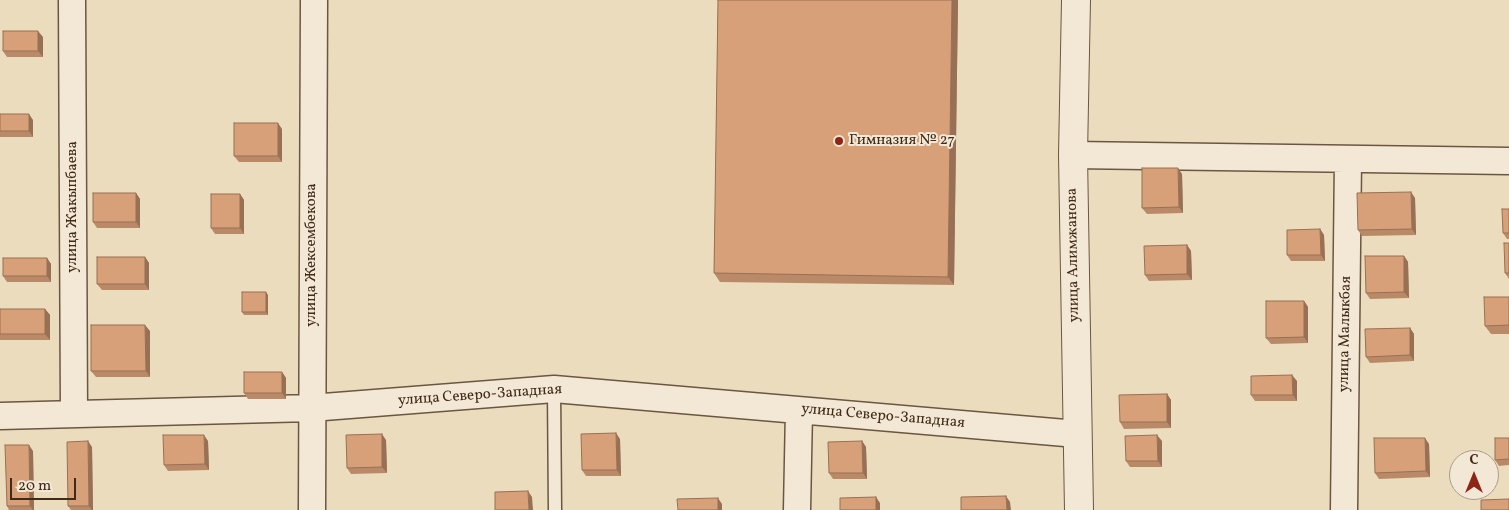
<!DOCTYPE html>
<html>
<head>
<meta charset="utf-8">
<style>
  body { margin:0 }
  #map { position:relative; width:1509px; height:510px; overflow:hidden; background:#ecdcbe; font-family:Vollkorn,serif }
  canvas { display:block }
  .north { position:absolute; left:1449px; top:450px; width:50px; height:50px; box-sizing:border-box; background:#f3e8d5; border:1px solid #ab9c89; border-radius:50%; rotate:0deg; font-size:14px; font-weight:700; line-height:20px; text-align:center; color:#402a18 }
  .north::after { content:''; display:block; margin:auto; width:18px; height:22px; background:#8f2418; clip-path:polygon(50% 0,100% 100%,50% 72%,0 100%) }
  .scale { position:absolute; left:10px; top:478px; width:66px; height:22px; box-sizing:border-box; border:2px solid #402a18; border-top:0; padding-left:6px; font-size:15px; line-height:18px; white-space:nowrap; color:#402a18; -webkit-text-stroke:4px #f3e8d5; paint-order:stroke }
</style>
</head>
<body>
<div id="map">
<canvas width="1509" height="510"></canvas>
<div class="north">С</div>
<div class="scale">20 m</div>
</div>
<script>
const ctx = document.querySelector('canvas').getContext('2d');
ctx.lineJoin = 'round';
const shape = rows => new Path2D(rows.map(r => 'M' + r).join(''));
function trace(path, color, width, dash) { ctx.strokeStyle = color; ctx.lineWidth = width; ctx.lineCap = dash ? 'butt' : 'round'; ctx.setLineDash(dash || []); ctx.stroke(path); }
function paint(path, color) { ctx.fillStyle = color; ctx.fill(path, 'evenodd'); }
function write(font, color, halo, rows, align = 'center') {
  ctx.font = font + ' Vollkorn,serif'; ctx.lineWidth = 4; ctx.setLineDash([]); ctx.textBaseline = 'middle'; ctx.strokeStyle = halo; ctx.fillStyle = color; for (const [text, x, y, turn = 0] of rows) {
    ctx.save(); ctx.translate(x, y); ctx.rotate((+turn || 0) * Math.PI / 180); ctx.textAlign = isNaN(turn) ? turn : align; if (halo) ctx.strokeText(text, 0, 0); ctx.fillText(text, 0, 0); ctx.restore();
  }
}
const service = shape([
  [554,389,555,510]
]);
const minor = shape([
  [72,0,74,414],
  [1073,155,1509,161],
  [0,416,311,408,554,389,1077,434],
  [312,510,314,0],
  [797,510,799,410],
  [1344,510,1348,159]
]);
const tertiary = shape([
  [1076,0,1073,155,1079,510]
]);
trace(service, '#6b5642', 15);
trace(minor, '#6b5642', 29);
trace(tertiary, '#6b5642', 30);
trace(service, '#f3e8d5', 12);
trace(minor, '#f3e8d5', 26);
trace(tertiary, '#f3e8d5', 28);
paint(shape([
  [718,0,958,0,954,285,720,282,714,273],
  [43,37,43,57,7,57,3,51],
  [0,114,33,120,33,137,0,137],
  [282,129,282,162,239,162,234,156],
  [1182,174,1183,213,1147,214,1142,208],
  [136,193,140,199,140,228,97,228,93,222],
  [240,194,244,200,244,234,215,234,211,228],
  [1415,198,1416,235,1362,236,1358,230],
  [1509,209,1509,239,1507,239,1503,233],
  [1320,229,1324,235,1325,261,1291,261,1287,255],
  [1509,243,1509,279,1505,273],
  [1187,245,1191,251,1192,280,1149,281,1145,275],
  [1404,256,1408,262,1409,298,1370,299,1366,293],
  [145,257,149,263,149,290,102,290,97,284],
  [47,258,51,264,51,282,7,282,3,276],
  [268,295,268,315,244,315,242,312],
  [1509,297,1509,334,1491,334,1485,326],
  [1304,301,1308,307,1308,343,1271,344,1266,338],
  [0,309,45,309,50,315,50,340,0,340],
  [1410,328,1414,334,1414,361,1370,363,1366,357],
  [150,331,150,377,96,377,91,371],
  [282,372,286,378,286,399,248,399,244,393],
  [1297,381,1297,401,1255,401,1251,395],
  [1167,394,1171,400,1171,428,1124,429,1120,422],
  [1509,438,1509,465,1499,466,1495,460],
  [620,439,621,476,586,476,582,470],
  [386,440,387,473,351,474,347,468],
  [208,441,209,470,168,471,164,465],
  [862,441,866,447,867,479,833,479,829,473],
  [1162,441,1162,467,1130,467,1126,461],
  [1429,444,1430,477,1379,479,1375,473],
  [92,447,93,510,71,510,68,506],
  [33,451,34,510,9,510,7,506]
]), '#ba8a68');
paint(shape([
  [952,0,958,0,954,285,948,277],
  [38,31,43,37,43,57,38,51],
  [29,114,33,120,33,137,29,131],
  [278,123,282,129,282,162,278,156],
  [1178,168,1182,174,1183,213,1179,207],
  [1411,192,1415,198,1416,235,1412,229],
  [136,193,140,199,140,228,136,222],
  [240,194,244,200,244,234,240,228],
  [1320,229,1324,235,1325,261,1321,255],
  [1187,245,1191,251,1192,280,1187,274],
  [1404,256,1408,262,1409,298,1404,292],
  [145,257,149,263,149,290,145,284],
  [47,258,51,264,51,282,47,276],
  [266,292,268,295,268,315,266,312],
  [1304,301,1308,307,1308,343,1304,337],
  [45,309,50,315,50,340,45,334],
  [145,325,150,331,150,377,146,371],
  [1410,328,1414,334,1414,361,1410,355],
  [282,372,286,378,286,399,282,393],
  [1292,375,1297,381,1297,401,1293,395],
  [1167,394,1171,400,1171,428,1167,422],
  [616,433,620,439,621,476,617,470],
  [382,434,386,440,387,473,382,467],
  [204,435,208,441,209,470,205,464],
  [1157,435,1162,441,1162,467,1158,461],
  [1425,438,1429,444,1430,477,1426,471],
  [88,441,92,447,93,510,92,510,89,506],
  [862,441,866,447,867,479,863,473],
  [29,445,33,451,34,510,33,510,30,506],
  [528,491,532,497,533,510,529,510],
  [1006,496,1010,502,1011,510,1007,510],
  [876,497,880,503,880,510,876,510],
  [718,498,722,504,722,510,718,510]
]), '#977055');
const building = shape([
  [718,0,952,0,948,277,714,273,718,0],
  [3,31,38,31,38,51,3,51,3,31],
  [0,114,29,114,29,131,0,131,0,114],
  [234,123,278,123,278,156,234,156,234,123],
  [1142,168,1178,168,1179,207,1142,208,1142,168],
  [1411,192,1412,229,1358,230,1357,193,1411,192],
  [93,193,136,193,136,222,93,222,93,193],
  [211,194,240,194,240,228,211,228,211,194],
  [1502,209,1509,209,1509,233,1503,233,1502,209],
  [1320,229,1321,255,1287,255,1287,230,1320,229],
  [1504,243,1509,243,1509,273,1505,273,1504,243],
  [1187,245,1187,274,1145,275,1144,246,1187,245],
  [1365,256,1404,256,1404,292,1366,293,1365,256],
  [97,257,145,257,145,284,97,284,97,257],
  [3,258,47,258,47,276,3,276,3,258],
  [242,292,266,292,266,312,242,312,242,292],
  [1484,297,1509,297,1509,325,1485,326,1484,297],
  [1266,301,1304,301,1304,337,1266,338,1266,301],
  [0,309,45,309,45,334,0,334,0,309],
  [91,325,145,325,146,371,91,371,91,325],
  [1410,328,1410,355,1366,357,1365,329,1410,328],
  [244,372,282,372,282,393,244,393,244,372],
  [1292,375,1293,395,1251,395,1251,376,1292,375],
  [1167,394,1167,422,1120,422,1119,395,1167,394],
  [616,433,617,470,582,470,581,434,616,433],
  [382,434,382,467,347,468,346,435,382,434],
  [163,435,204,435,205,464,164,465,163,435],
  [1157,435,1158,461,1126,461,1125,436,1157,435],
  [1374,438,1425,438,1426,471,1375,473,1374,438],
  [1495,438,1509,438,1509,459,1495,460,1495,438],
  [88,441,89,506,68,506,67,442,88,441],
  [862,441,863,473,829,473,828,442,862,441],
  [5,445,29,445,30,506,7,506,5,445],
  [528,491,529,510,495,510,495,492,528,491],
  [1006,496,1007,510,961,510,961,497,1006,496],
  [876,497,876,510,840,510,840,498,876,497],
  [718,498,718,510,678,510,677,499,718,498],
  [1509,499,1509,510,1481,510,1481,500,1509,499]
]);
paint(building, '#d8a079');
trace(building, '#977055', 1);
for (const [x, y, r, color] of [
  [839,141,5,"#8f2418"]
]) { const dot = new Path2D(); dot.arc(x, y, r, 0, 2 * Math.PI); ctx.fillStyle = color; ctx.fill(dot); trace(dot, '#f3e8d5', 2); }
write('15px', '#402a18', '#f3e8d5', [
  ["Гимназия № 27",849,141]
], 'left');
write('15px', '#402a18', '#f3e8d5', [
  ["улица Жакыпбаева",73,207,-90],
  ["улица Жексембекова",312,255,-90],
  ["улица Алимжанова",1074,255,-91],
  ["улица Малыкбая",1346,334,-89],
  ["улица Северо-Западная",480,396,-4],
  ["улица Северо-Западная",883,417,5]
]);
</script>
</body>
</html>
